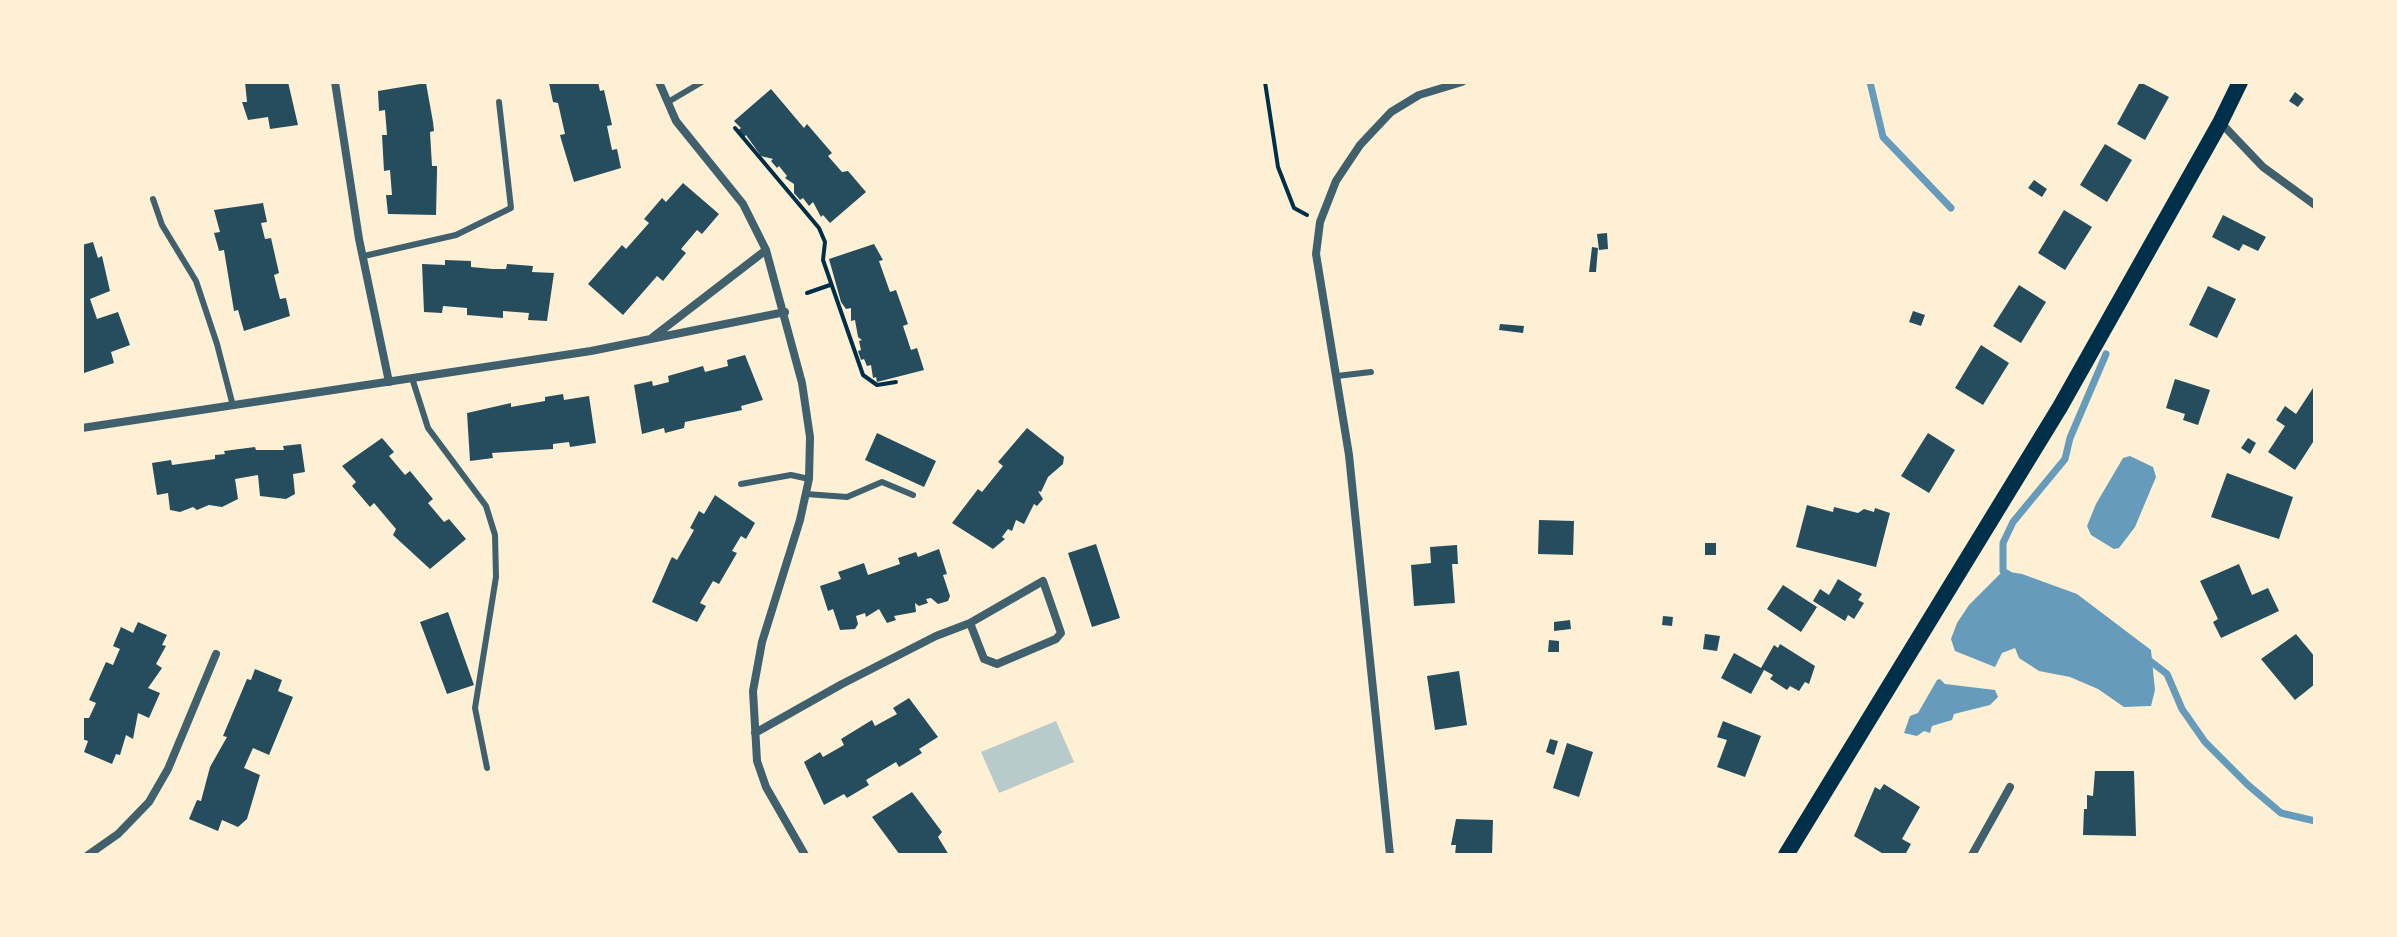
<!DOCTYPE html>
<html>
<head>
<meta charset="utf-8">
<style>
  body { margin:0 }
  #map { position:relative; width:2397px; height:937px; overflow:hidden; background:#fdf0d5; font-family:Mulish,sans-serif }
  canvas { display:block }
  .frame { position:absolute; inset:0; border:84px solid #fdf0d5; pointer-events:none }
</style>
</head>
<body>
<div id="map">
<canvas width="2397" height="937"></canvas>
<div class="frame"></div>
</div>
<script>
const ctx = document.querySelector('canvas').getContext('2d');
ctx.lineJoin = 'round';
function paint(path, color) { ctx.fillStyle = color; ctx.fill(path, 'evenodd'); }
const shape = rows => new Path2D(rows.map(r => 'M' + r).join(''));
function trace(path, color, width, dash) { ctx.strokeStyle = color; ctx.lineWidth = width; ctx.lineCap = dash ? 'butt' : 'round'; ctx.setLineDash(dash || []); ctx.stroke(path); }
paint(shape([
  [1056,721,1074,762,999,793,981,752]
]), '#b9caca');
paint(shape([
  [2130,456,2153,467,2156,477,2135,527,2119,548,2114,549,2091,535,2087,526,2096,504,2123,458],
  [2003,571,2022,574,2077,594,2151,650,2155,690,2151,706,2124,707,2098,689,2070,677,2039,671,2019,658,2015,648,2002,653,1995,667,1955,651,1951,639,1957,623,1969,605],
  [1940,679,1945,684,1995,690,1998,697,1990,705,1954,714,1952,720,1932,726,1930,733,1924,731,1917,736,1904,733,1910,716,1918,713,1937,680]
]), '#669bbc');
trace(shape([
  [1870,82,1883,137,1951,208],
  [2011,576,2003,571,2003,543,2013,522,2065,459,2070,438,2106,354],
  [2145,657,2167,674,2182,709,2205,742,2248,785,2281,813,2315,821]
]), '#669bbc', 7);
paint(shape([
  [245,82,288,82,298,125,270,129,268,117,248,120,242,102,247,102],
  [598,82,600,91,604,90,612,125,607,126,612,150,617,149,621,168,574,182,561,139,560,135,565,134,558,103,553,102,549,83],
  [2140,82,2169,97,2145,140,2117,124],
  [426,83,433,122,434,131,430,132,432,166,437,166,437,172,436,215,388,214,386,195,392,195,390,170,384,171,382,135,387,135,385,110,379,111,378,91],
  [771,89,804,128,807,124,832,153,828,156,842,172,848,171,866,192,830,223,823,215,821,217,813,202,809,206,803,198,800,200,794,193,794,184,785,178,787,176,779,166,777,168,771,161,773,159,761,156,746,135,744,137,738,130,741,128,734,121],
  [2295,92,2304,99,2298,107,2289,101],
  [2105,144,2132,160,2107,202,2080,185],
  [2034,180,2047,189,2042,197,2028,188],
  [683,183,719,214,702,234,697,230,681,249,686,253,663,281,657,276,623,315,588,284,622,245,626,249,649,223,644,219,662,198,666,202],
  [263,203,267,222,261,223,265,239,271,238,279,273,274,275,280,299,286,298,290,316,244,331,238,310,234,311,224,250,219,251,218,247,214,233,220,232,214,210],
  [2064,210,2092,227,2065,270,2038,253],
  [2223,215,2266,237,2258,251,2243,244,2239,251,2212,237],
  [1607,233,1608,249,1599,250,1597,234],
  [93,242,98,258,102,256,110,291,90,299,97,319,118,312,130,345,111,352,114,363,84,373,82,245],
  [874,244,883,260,879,261,890,292,896,290,908,324,903,326,911,350,917,348,924,370,877,382,876,377,873,378,871,365,867,366,864,359,861,360,858,351,861,350,859,341,862,340,858,337,855,320,851,321,851,308,846,309,841,302,829,259],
  [1592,247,1598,248,1596,272,1589,272],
  [445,260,471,261,471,267,493,269,506,269,507,264,533,266,532,272,554,273,547,321,528,320,529,313,503,311,503,318,467,315,467,308,443,306,442,313,424,312,422,264,445,265],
  [2019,285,2046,302,2021,343,1993,326],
  [2208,286,2236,299,2217,338,2189,325],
  [1913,311,1925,315,1921,326,1909,322],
  [1500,324,1524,326,1523,333,1499,330],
  [1981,345,2009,363,1983,405,1955,388],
  [745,355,763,400,741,406,742,410,738,411,685,422,684,428,665,433,664,428,642,434,634,385,652,381,653,386,669,382,668,376,703,366,705,372,728,366,727,360],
  [2175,379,2210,390,2198,425,2183,420,2185,414,2166,408],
  [2315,385,2315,439,2295,470,2268,452,2285,426,2276,420,2285,406,2296,414],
  [563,394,564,400,589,396,596,443,570,447,569,442,553,444,553,449,492,453,493,458,470,461,467,413,511,403,511,407,545,401,545,397],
  [1027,428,1064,457,1063,464,1048,477,1041,492,1038,491,1043,499,1037,506,1034,504,1024,524,1016,520,1012,531,1008,529,1002,537,1005,539,993,549,952,523,978,489,982,492,1003,466,998,462],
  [877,433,936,461,924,487,865,460],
  [1928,433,1955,450,1929,493,1901,476],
  [382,438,394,452,389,456,405,475,410,471,433,499,428,503,444,522,449,519,466,539,430,569,393,535,396,529,374,503,370,507,352,486,356,482,342,466],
  [2248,438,2256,443,2250,454,2241,448],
  [301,444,305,472,293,474,295,494,286,499,260,496,258,475,235,479,238,499,222,507,209,505,197,510,193,507,180,512,170,510,168,493,157,495,152,463,171,460,172,465,215,459,215,455,225,454,224,451,255,447,256,450,284,450,283,446],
  [2227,473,2293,497,2279,539,2211,517],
  [715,495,755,523,746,539,741,536,732,551,737,553,719,584,713,581,700,603,706,606,697,622,652,602,670,561,672,557,677,560,694,530,690,528,699,511,704,514],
  [1807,505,1833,512,1834,507,1858,513,1864,509,1874,512,1875,508,1890,513,1876,567,1796,547],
  [1539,520,1574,521,1573,555,1538,554],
  [1705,543,1716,543,1716,555,1705,555],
  [1096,544,1120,618,1092,627,1068,553],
  [1457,545,1458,564,1452,564,1455,603,1414,606,1411,565,1431,563,1430,547],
  [939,549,947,574,943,575,950,596,948,601,938,604,931,598,926,599,928,603,919,606,915,603,916,612,894,616,896,620,887,623,879,609,866,617,865,613,856,616,858,624,855,629,840,630,833,609,828,611,820,586,841,579,838,572,864,563,868,575,900,564,898,558,916,552,918,557],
  [2239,564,2252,595,2268,588,2279,611,2221,638,2213,622,2218,619,2200,581],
  [1838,579,1862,594,1858,600,1864,603,1854,619,1848,615,1845,621,1813,601,1820,589,1829,595],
  [1783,585,1817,607,1801,632,1767,609],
  [448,612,474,685,447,694,420,622],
  [1663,616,1673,617,1672,626,1662,625],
  [1570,620,1571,629,1554,631,1554,622],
  [138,622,167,635,162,645,166,646,156,664,162,668,148,688,160,693,149,718,138,713,133,739,126,735,120,755,116,754,112,764,84,752,88,741,82,739,82,718,89,718,96,703,89,700,106,662,113,665,118,653,120,649,113,646,121,627,133,633],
  [1705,634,1720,636,1717,651,1703,649],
  [2296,634,2315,657,2315,684,2295,700,2261,659],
  [1549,640,1559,641,1559,652,1548,652],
  [1780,644,1815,666,1809,684,1805,682,1799,691,1790,686,1787,690,1770,679,1773,675,1764,670,1751,694,1721,678,1734,653,1761,668,1774,645,1778,648],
  [255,669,282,680,278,691,293,697,269,755,253,748,244,768,260,775,247,819,238,827,222,820,218,831,189,819,197,800,201,801,210,767,227,737,223,736,247,679,251,680],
  [1459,671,1467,725,1435,730,1427,676],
  [909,698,938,737,919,749,922,753,899,767,896,762,866,780,869,785,862,789,847,798,844,794,824,805,804,762,820,752,823,757,844,745,841,739,872,720,875,726,897,714,893,708],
  [1723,721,1761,736,1745,777,1717,767,1727,740,1717,737],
  [1550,739,1558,741,1554,755,1546,752],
  [1567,743,1593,752,1579,797,1553,788],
  [2095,771,2134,771,2136,836,2083,835,2084,809,2087,809,2087,795,2093,796],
  [1884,784,1920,807,1902,839,1911,844,1905,855,1885,855,1854,836,1875,787,1880,790],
  [912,792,942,832,938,837,949,855,900,855,872,817],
  [1456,819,1493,820,1492,855,1455,855,1456,845,1451,845]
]), '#264d5e');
trace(shape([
  [1265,82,1278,167,1294,208,1307,215],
  [735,128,819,228,825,242,823,260,863,375,877,385,896,382],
  [807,293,830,285]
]), '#003049', 4);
trace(shape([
  [668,102,702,82],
  [153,199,162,225,196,281,217,344,233,406],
  [364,256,456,235,511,208,499,102],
  [1337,376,1371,372],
  [412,378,428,428,486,506,495,535,496,577,475,708,487,768],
  [741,484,791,475,809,479],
  [806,494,847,497,882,482,913,495]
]), '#3f606c', 6);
trace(shape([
  [335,82,359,239,389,382],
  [659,82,676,121,743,204,766,250,802,383,810,437,809,479,800,520,762,642,753,691,757,761,766,787,805,855],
  [2221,123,2263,167,2315,205],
  [653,337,766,250],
  [82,428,591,351,785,312],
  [755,733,842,684,936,636,970,623,1043,581,1061,633,1056,639,997,664,984,659,970,623],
  [88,855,118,834,149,802,168,769,216,654],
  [1390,855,1349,455,1316,254,1320,222,1336,181,1360,145,1391,112,1419,95,1462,82],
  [1972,855,2010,787]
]), '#3f606c', 8);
trace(shape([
  [1786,855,2060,407,2220,123,2240,82]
]), '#003049', 16);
</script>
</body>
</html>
